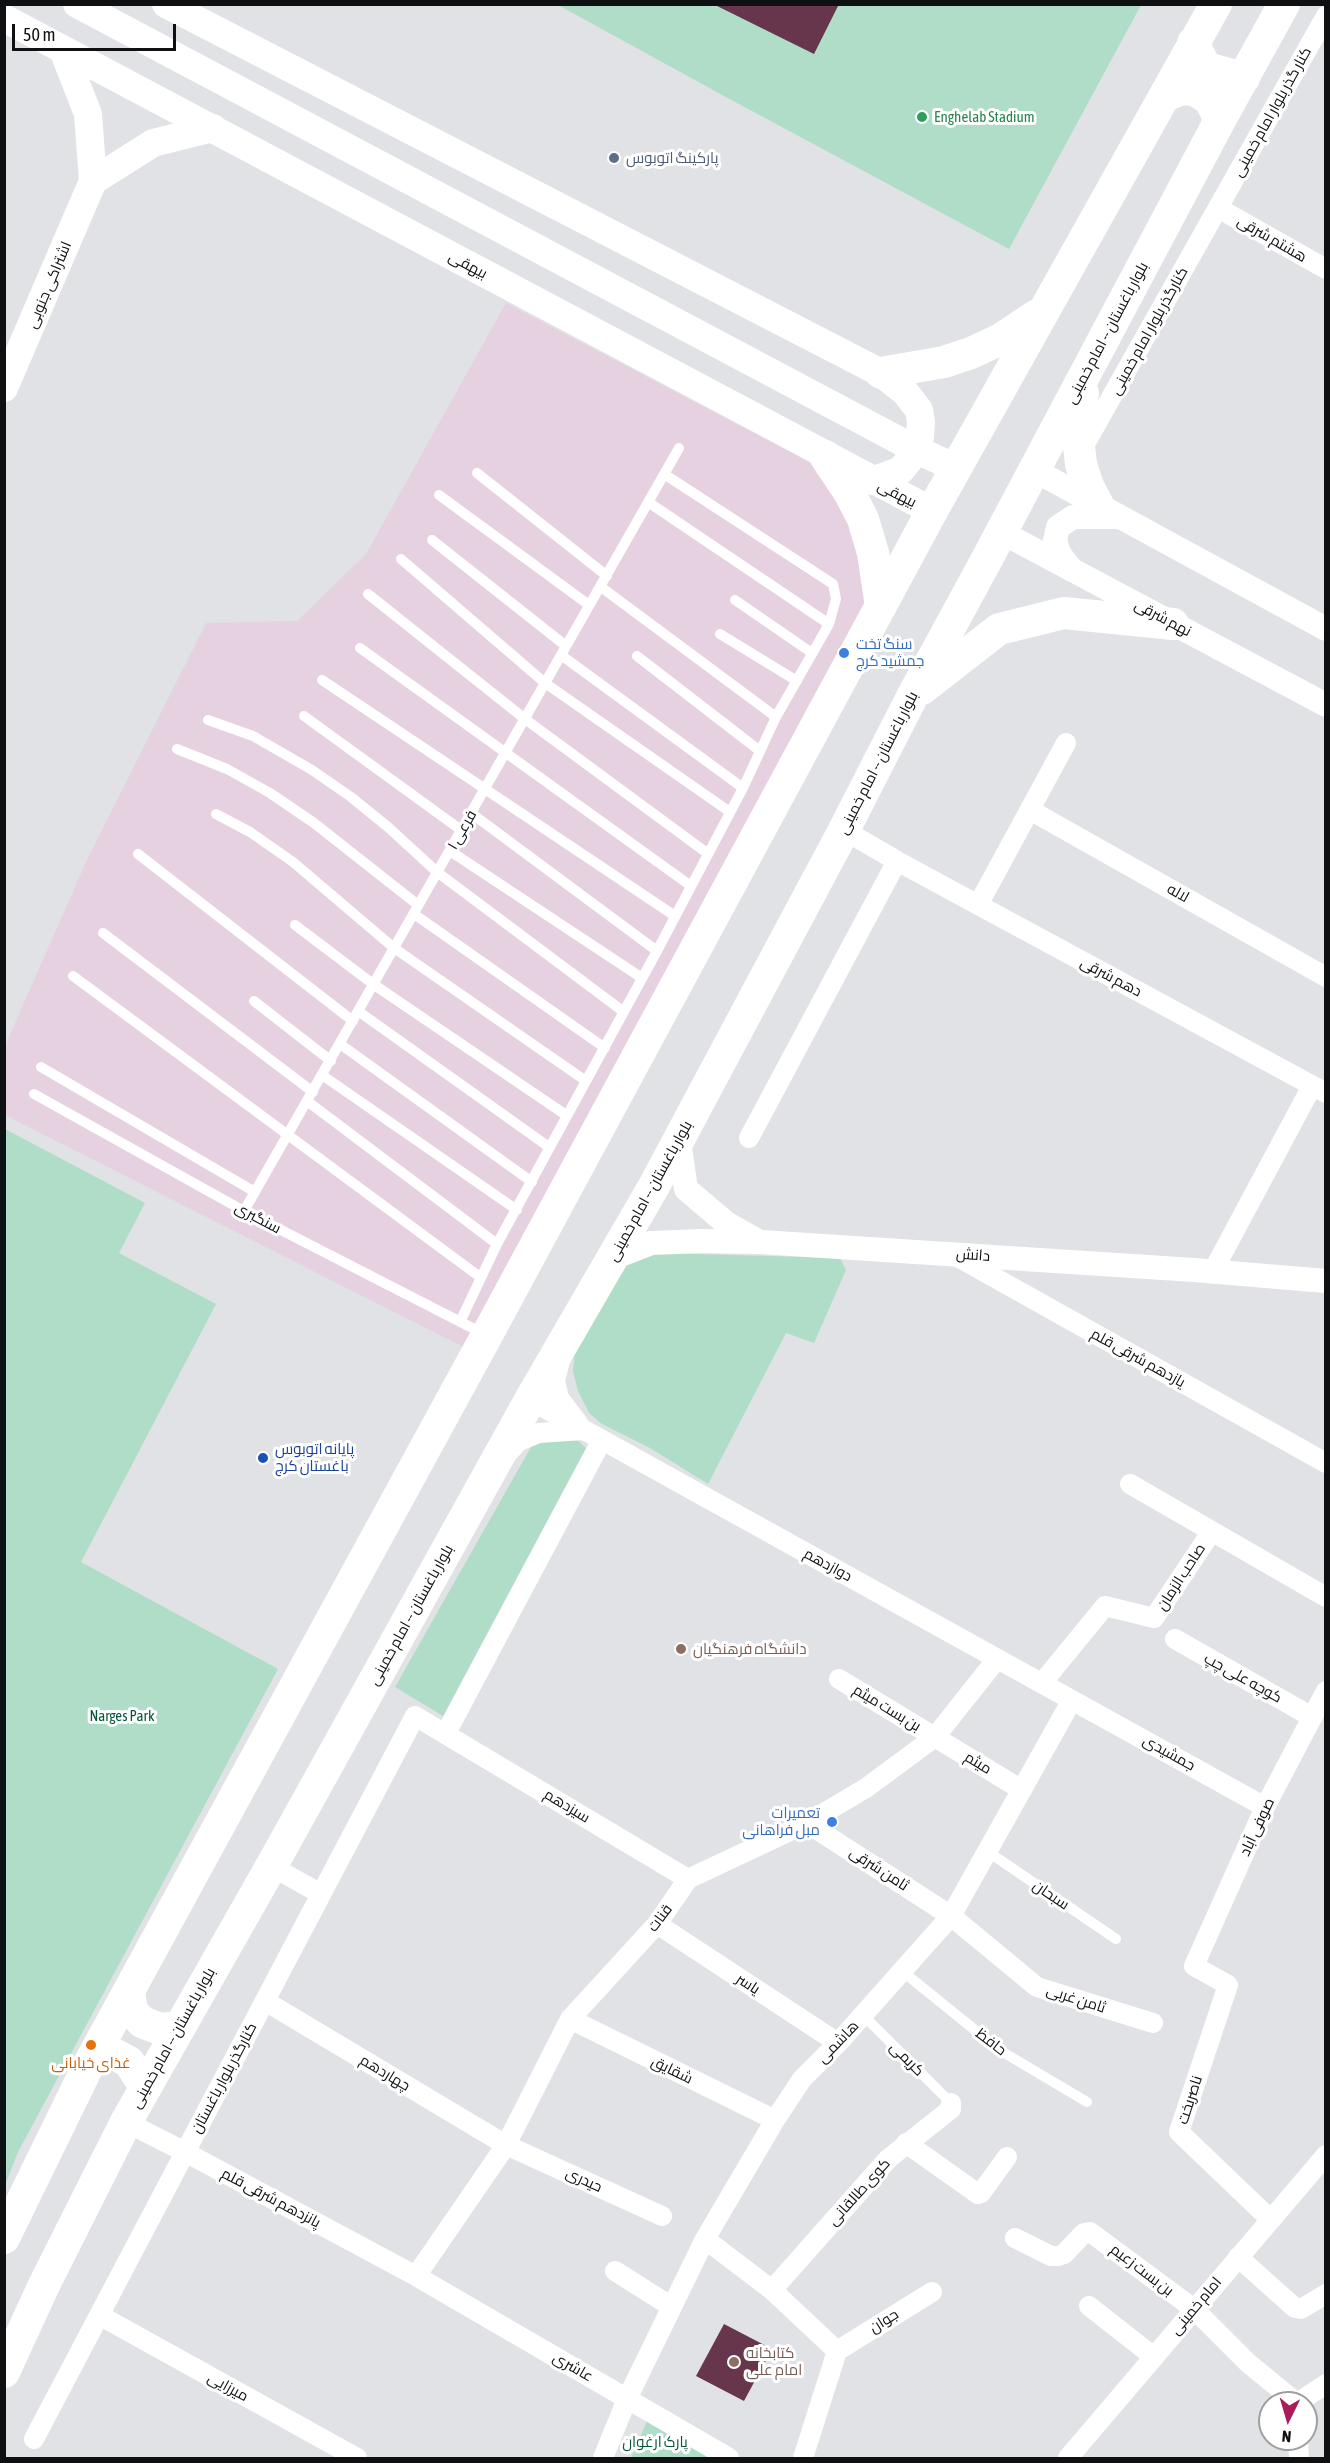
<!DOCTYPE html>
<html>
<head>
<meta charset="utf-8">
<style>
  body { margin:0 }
  #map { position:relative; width:1330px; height:2463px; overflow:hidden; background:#e1e2e5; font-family:"Asap Condensed",sans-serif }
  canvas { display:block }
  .frame { position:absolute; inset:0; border:6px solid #0f1011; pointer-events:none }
  .north { position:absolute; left:1258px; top:2391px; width:60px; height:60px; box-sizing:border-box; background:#fff; border:2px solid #9f9fa0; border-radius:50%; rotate:185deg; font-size:16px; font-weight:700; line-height:24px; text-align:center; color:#0f1011 }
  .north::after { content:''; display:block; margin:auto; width:21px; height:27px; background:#aa1b58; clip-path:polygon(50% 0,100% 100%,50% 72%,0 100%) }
  .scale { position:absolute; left:12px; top:24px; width:164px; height:27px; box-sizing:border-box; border:3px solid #0f1011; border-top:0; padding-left:8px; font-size:18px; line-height:21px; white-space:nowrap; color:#0f1011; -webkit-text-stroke:4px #fff; paint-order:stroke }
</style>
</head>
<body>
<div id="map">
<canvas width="1330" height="2463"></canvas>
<div class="frame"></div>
<div class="north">N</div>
<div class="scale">50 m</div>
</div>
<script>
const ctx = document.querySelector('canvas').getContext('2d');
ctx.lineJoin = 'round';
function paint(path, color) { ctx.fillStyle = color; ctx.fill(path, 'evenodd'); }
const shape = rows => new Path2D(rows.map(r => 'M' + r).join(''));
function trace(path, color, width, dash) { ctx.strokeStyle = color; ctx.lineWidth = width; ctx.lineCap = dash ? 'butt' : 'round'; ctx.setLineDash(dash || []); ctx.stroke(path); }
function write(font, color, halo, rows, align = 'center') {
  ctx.font = font + ' "Asap Condensed",Cairo,sans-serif'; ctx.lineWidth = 6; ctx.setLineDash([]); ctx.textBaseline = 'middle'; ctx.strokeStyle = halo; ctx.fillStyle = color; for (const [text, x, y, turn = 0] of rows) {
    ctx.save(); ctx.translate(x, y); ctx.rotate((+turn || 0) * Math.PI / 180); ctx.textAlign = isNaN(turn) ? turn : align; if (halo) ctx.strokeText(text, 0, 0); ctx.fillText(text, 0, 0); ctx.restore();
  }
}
paint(shape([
  [506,303,815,465,853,521,871,599,469,1350,5,1115,5,1046,85,864,206,623,297,621,366,554]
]), '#e6d1e0');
paint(shape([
  [558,5,1141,5,1009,249,724,96],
  [5,1129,145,1203,119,1253,216,1304,81,1562,278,1669,18,2152,5,2185],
  [659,1253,840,1258,846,1270,814,1343,786,1333,708,1484,650,1448,602,1424,589,1413,578,1391,573,1371,575,1345,624,1267],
  [539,1433,576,1439,586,1448,443,1716,395,1687],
  [648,2419,714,2458,631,2458]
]), '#b0ddc7');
paint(shape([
  [713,4,839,4,814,54],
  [724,2324,772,2349,744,2401,696,2376]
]), '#67364d');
trace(shape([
  [477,473,607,576],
  [439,495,589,605],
  [648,502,829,624],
  [432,540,566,646],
  [401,559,545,683,730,812],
  [601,587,776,717],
  [368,594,525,719,707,853],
  [735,600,812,653],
  [720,634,797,681],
  [360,648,691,886],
  [561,655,743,788],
  [637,656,760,751],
  [322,680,675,916],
  [304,716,461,830],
  [208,720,253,736,312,770,351,797,388,827,437,872,624,1012],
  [177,749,227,769,270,793,314,823,418,905],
  [471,813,657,951],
  [216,814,250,832,293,862,394,948,586,1081],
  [450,851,642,978],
  [138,854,353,1021],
  [414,914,605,1048],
  [295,925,373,984,566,1115],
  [103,933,313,1092],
  [73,976,480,1277],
  [254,1001,331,1061],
  [358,1011,549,1147],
  [340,1044,532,1182],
  [41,1067,255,1192],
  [322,1075,517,1210],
  [34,1094,244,1211,484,1334],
  [307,1101,497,1244],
  [244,1211,679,448],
  [460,1322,497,1244,657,951,743,788,776,717,829,624,836,599,833,584,664,474],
  [987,1851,1116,1939],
  [902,1971,1001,2051,1087,2102],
  [863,2015,951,2103]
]), '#fff', 10);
trace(shape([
  [1218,208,1326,269],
  [1081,451,1326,16],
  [1030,810,1326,977],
  [897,861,1326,1093],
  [978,905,1066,743],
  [749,1138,897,861,844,830],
  [956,1256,1326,1463],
  [1213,1271,1312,1086],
  [560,1360,555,1381,559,1398,578,1423],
  [530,1400,1265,1807],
  [507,1454,519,1441,539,1433,583,1430],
  [1130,1484,1326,1597],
  [1175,1639,1312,1717],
  [839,1679,1022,1790],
  [1042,1683,1105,1606,1154,1618,1212,1531],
  [446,1733,602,1440],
  [807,1823,951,1916,1037,1987,1153,2023],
  [271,1866,321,1894],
  [657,1924,838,2043],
  [265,2001,506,2145,662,2216],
  [570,2019,775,2120],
  [126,2122,185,2152,416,2276,729,2458],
  [906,2143,978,2194,981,2193,1007,2157],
  [1271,2220,1179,2132,1228,1985,1194,1966,1265,1807,1326,1691],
  [1015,2238,1051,2256,1058,2256,1064,2254,1084,2233,1090,2232,1194,2309,1248,2363,1297,2403],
  [705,2239,772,2290,837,2351,803,2458],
  [1238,2257,1295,2308,1301,2309,1326,2294],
  [615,2271,672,2307],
  [416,2276,506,2145,570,2019,657,1924,688,1879,807,1823,866,1788,935,1737,997,1659],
  [772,2290,888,2159,951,2109,951,2103],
  [1089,2306,1154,2357],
  [99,2315,357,2458],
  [837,2351,932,2292],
  [1297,2403,1326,2384],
  [34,2439,415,1716,688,1879],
  [1298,2439,1299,2458],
  [603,2458,627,2399,705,2239,775,2120,802,2079,838,2043,951,1916,1072,1700],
  [1068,2458,1326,2155]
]), '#fff', 20);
trace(shape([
  [1034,470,1326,629],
  [1001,532,1326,705],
  [1072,570,1060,555,1055,541,1058,527,1073,517,1116,517],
  [679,1141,686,1189,726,1223,756,1240],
  [612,1258,651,1243,701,1241,761,1242,1194,1270,1326,1281]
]), '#fff', 24);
trace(shape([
  [77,4,917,450,956,468],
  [166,4,881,373,905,392,919,410,921,422,920,436,917,450,901,470,872,481],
  [4,18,932,511],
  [93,181,153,143,213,128],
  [4,388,93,181,88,114,63,50]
]), '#fff', 28);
trace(shape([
  [1193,43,1206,68,1244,78],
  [1165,96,1182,89,1195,90,1210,100,1220,120],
  [881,373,944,362,971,353,999,340,1037,315],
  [1083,393,1079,414,1078,438,1081,464,1088,486,1098,505],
  [825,456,849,492,863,519,873,553,881,606],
  [922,689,999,629,1064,613,1173,624],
  [129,1992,132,2011,142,2022,160,2029,179,2027],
  [90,2062,104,2055,116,2055,129,2062,145,2087],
  [4,2238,90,2062,487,1335,932,511,1216,4],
  [4,2372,44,2285,126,2122,277,1856,530,1400,654,1186,844,830,912,697,987,559,1220,120,1284,4]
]), '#fff', 32);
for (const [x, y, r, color] of [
  [922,117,6,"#2e9e5b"],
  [614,158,6,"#5c6f8a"],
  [844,653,6,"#3f7fe0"],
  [263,1458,6,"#1a4fb4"],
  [681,1649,6,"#8d6e63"],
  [832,1822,6,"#3f7fe0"],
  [91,2045,6,"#e8710a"],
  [734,2362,6,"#8d6e63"]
]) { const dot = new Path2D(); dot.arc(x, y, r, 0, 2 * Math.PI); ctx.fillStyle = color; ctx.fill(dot); trace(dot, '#fff', 2); }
write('15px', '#0f1011', '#fff', [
  ["کنار گذر بلوار امام خمینی",1272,112,-61],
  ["هشتم شرقی",1272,239,30],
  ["بیهقی",468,265,28],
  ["اشتراکی جنوبی",49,285,-67],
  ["کنارگذر بلوار امام خمینی",1149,331,-61],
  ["بلوار باغستان -- امام خمینی",1107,333,-62],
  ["بیهقی",897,494,27],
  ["نهم شرقی",1163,618,28],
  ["بلوار باغستان -- امام خمینی",878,763,-63],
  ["۱ فرعی",462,830,-60],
  ["لاله",1178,893,29],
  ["دهم شرقی",1111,977,28],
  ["بلوار باغستان -- امام خمینی",650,1191,-61],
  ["سنگبری",258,1218,28],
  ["دانش",973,1255,4],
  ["یازدهم شرقی قلم",1138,1358,29],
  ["دوازدهم",828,1565,29],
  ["صاحب الزمان",1181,1577,-57],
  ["بلوار باغستان -- امام خمینی",411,1615,-61],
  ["کوچه علی چپ",1243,1678,29],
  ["بن بست میثم",887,1708,31],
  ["جمشیدی",1169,1753,29],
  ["میثم",978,1763,31],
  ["سیزدهم",567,1806,31],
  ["صوفی آباد",1257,1827,-65],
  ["ثامن شرقی",879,1869,33],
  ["سبحان",1051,1895,34],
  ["قنات",660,1918,-53],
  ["یاسر",748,1984,33],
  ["ثامن غربی",1076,1999,18],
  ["بلوار باغستان -- امام خمینی",173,2038,-61],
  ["هاشمی",838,2042,-46],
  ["حافظ",991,2042,37],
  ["کریمی",907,2059,45],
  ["شقایق",672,2070,26],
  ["چهاردهم",385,2073,31],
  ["کنارگذر بلوار باغستان",224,2078,-62],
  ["ناصربخت",1190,2100,-72],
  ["حیدری",584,2180,25],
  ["کوی طالقانی",859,2192,-48],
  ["پانزدهم شرقی قلم",271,2198,28],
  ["بن بست زعیم",1142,2270,37],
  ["امام خمینی",1196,2306,-50],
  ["جوان",884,2321,-32],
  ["عاشری",573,2367,30],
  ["میرزایی",228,2387,29]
]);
write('15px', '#27864d', '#fff', [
  ["Enghelab Stadium",934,117]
], 'left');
write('15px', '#4e5e75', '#fff', [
  ["پارکینگ اتوبوس",626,158]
], 'left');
write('15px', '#366cbe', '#fff', [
  ["سنگ تخت",856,644],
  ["جمشید کرج",856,661],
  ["تعمیرات",820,1813,"right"],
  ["مبل فراهانی",820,1830,"right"]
], 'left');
write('15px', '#164399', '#fff', [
  ["پایانه اتوبوس",275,1449],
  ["باغستان کرج",275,1466]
], 'left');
write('15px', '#785e54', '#fff', [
  ["دانشگاه فرهنگیان",693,1649],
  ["کتابخانه",746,2353],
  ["امام علی",746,2370]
], 'left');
write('15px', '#06583d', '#fff', [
  ["Narges Park",122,1716],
  ["پارک ارغوان",655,2442]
]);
write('15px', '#c56008', '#fff', [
  ["غذای خیابانی",91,2063]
]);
</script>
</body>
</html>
